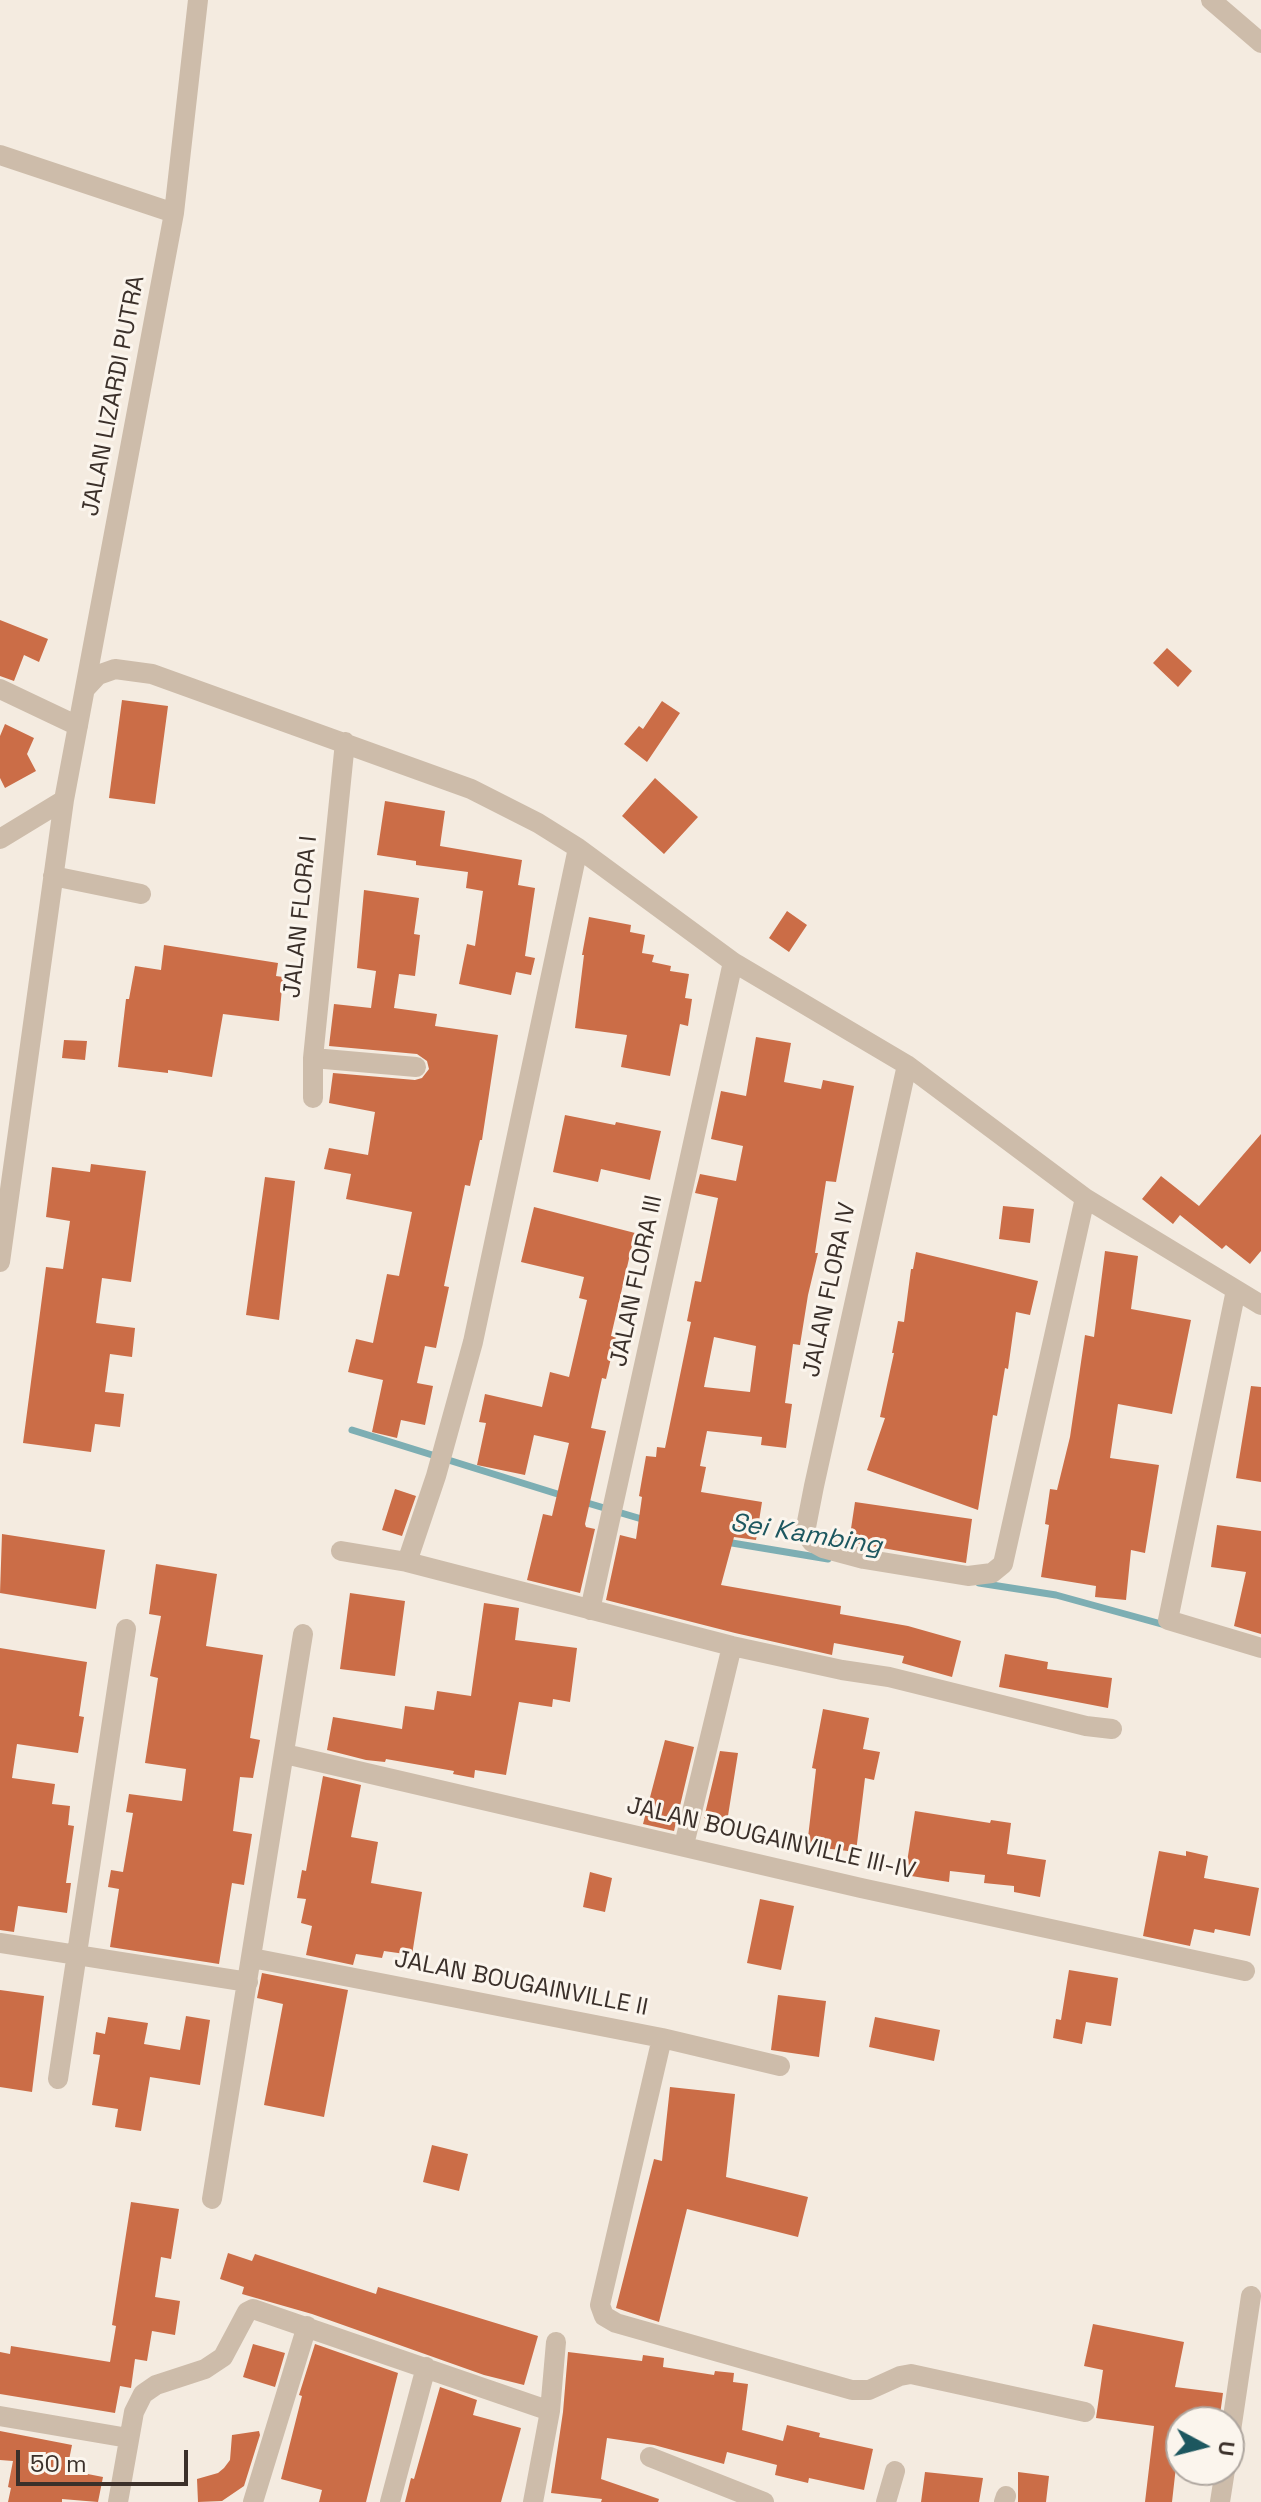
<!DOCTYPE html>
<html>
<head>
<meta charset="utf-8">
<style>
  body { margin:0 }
  #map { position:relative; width:1261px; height:2502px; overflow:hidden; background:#f4ebe0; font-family:"Space Grotesk",sans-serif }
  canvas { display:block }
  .north { position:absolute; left:1165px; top:2406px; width:80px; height:80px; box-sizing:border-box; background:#fbf5ed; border:2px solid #aea69f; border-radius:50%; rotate:97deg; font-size:22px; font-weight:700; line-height:32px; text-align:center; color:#3b302a }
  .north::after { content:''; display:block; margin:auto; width:28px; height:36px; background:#1d575f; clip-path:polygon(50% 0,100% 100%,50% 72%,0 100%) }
  .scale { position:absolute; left:16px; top:2450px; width:172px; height:36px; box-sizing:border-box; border:4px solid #3b302a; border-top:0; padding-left:10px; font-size:24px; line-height:28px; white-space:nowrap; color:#3b302a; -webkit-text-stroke:6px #fbf5ed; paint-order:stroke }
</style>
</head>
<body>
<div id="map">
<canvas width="1261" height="2502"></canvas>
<div class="north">U</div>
<div class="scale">50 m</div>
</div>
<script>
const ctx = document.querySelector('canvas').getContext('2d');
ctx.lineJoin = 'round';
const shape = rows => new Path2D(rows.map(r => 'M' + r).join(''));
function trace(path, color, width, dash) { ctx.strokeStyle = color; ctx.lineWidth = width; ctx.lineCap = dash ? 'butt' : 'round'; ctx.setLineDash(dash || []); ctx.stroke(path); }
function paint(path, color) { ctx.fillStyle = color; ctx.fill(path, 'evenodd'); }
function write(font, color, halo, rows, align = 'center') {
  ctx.font = font + ' "Space Grotesk",sans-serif'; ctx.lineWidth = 6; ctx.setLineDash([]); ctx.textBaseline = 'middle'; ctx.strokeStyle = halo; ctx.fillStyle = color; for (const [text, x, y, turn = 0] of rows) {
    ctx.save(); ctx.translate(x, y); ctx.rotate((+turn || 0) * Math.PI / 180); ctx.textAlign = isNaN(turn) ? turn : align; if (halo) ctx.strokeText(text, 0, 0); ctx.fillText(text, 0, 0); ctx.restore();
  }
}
trace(shape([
  [352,1430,564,1496],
  [584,1502,645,1520],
  [726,1542,828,1559],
  [979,1583,1056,1595,1165,1625]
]), '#7daeb3', 7);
paint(shape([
  [0,620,48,639,39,662,24,655,14,681,0,676],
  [1167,648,1192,671,1178,687,1153,663],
  [122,700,168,706,155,804,109,798],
  [662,701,680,713,647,762,624,744,639,726,643,729],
  [5,724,34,738,27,754,36,771,5,788,0,778,0,736],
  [655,778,698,817,664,854,622,816],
  [385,801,445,811,440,846,522,860,518,885,535,888,525,956,535,958,531,975,516,972,511,995,459,984,467,944,475,946,483,891,466,888,468,872,416,865,416,861,377,855],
  [364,890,419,898,414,934,420,935,415,976,399,974,394,1008,437,1014,435,1026,498,1035,482,1140,480,1140,470,1186,465,1185,444,1286,449,1287,436,1348,425,1346,417,1383,433,1386,425,1425,401,1420,397,1438,372,1432,383,1380,348,1372,356,1339,373,1343,387,1274,399,1276,412,1212,346,1199,351,1174,324,1169,329,1148,368,1155,375,1112,329,1103,333,1073,415,1080,422,1078,429,1069,427,1061,417,1054,329,1046,334,1004,371,1008,376,971,357,968],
  [787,911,807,925,789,952,769,938],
  [589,917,631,925,630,932,645,935,642,953,654,955,652,962,671,966,670,971,689,974,685,998,692,999,688,1026,680,1024,670,1076,621,1067,627,1035,575,1028,584,955,582,955],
  [164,945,278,963,276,976,283,977,279,1021,223,1014,212,1077,168,1070,168,1073,118,1067,126,999,129,999,135,966,161,970],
  [756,1037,791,1043,784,1082,821,1089,823,1080,854,1086,836,1182,826,1181,815,1253,818,1253,808,1295,800,1345,793,1344,785,1403,792,1404,786,1448,761,1445,762,1437,707,1431,700,1466,706,1467,701,1492,762,1502,756,1540,734,1537,721,1585,841,1606,840,1614,908,1626,961,1641,952,1677,902,1663,904,1656,834,1643,832,1655,735,1633,606,1600,620,1535,636,1539,642,1497,639,1496,646,1456,656,1457,657,1447,665,1448,691,1322,687,1321,695,1281,701,1282,718,1198,695,1193,700,1174,736,1181,743,1146,711,1139,721,1091,746,1096],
  [714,1337,756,1346,750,1392,704,1387],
  [64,1040,87,1041,85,1060,62,1058],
  [565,1115,615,1125,616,1122,661,1131,650,1180,601,1169,598,1182,553,1172],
  [1261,1134,1261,1251,1250,1264,1226,1245,1222,1249,1180,1215,1173,1224,1142,1199,1161,1176,1199,1206],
  [91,1164,146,1171,131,1282,102,1278,96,1323,135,1328,132,1357,110,1354,105,1392,124,1394,120,1427,95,1424,91,1452,23,1443,46,1267,63,1269,70,1221,46,1217,52,1167,90,1172],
  [265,1177,295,1181,279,1320,246,1315],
  [1003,1206,1034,1209,1030,1243,999,1239],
  [534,1207,635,1233,611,1336,616,1337,606,1379,602,1378,591,1428,606,1431,585,1524,586,1527,595,1529,580,1593,527,1580,543,1514,552,1516,569,1443,534,1435,525,1475,477,1465,486,1423,479,1422,485,1394,542,1407,550,1372,569,1377,587,1300,579,1298,584,1277,521,1262],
  [1105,1251,1138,1256,1131,1309,1191,1320,1172,1414,1118,1404,1110,1458,1159,1465,1145,1553,1131,1550,1126,1600,1095,1597,1096,1586,1041,1577,1049,1525,1045,1524,1050,1489,1057,1490,1070,1437,1085,1335,1094,1337],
  [916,1252,1038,1281,1030,1315,1016,1312,1008,1369,1005,1368,997,1416,993,1415,978,1510,867,1470,885,1418,880,1417,894,1353,892,1353,898,1321,904,1322,911,1269,913,1269],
  [1251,1386,1261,1387,1261,1482,1236,1478],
  [395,1489,416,1496,402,1536,382,1530],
  [855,1502,972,1519,966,1563,849,1542],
  [1217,1525,1261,1531,1261,1634,1234,1626,1246,1572,1211,1567],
  [2,1534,105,1550,96,1609,0,1593],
  [156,1564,217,1574,206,1646,263,1655,250,1738,260,1740,253,1778,240,1777,233,1831,252,1834,244,1885,232,1883,219,1964,110,1947,119,1889,108,1887,111,1870,123,1872,133,1813,126,1812,129,1794,182,1801,186,1769,145,1763,158,1678,150,1676,161,1616,149,1614],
  [350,1593,405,1601,395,1676,340,1669],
  [484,1603,519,1608,515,1640,577,1648,570,1702,553,1699,552,1707,519,1702,506,1775,475,1770,474,1778,453,1774,454,1771,386,1759,385,1762,366,1760,327,1750,333,1717,402,1729,405,1706,434,1710,437,1691,471,1696],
  [0,1648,87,1662,79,1716,84,1717,78,1753,17,1744,12,1778,55,1784,52,1804,70,1806,68,1825,74,1826,66,1883,71,1883,67,1913,18,1906,14,1932,0,1930],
  [1005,1654,1048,1662,1047,1669,1112,1678,1108,1708,999,1687],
  [823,1709,869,1718,863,1749,880,1752,874,1780,865,1778,856,1852,807,1846,816,1769,812,1768],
  [665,1740,694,1747,674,1831,643,1824],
  [720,1751,738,1753,727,1822,704,1818],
  [323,1776,361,1785,351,1837,378,1842,371,1883,422,1892,412,1955,384,1951,382,1958,356,1954,353,1965,306,1955,312,1926,301,1923,306,1899,297,1898,302,1870,306,1871],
  [915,1811,990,1823,991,1820,1011,1823,1007,1854,1046,1860,1040,1897,1014,1892,1014,1886,984,1883,985,1875,950,1871,949,1882,905,1875],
  [1159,1851,1186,1856,1186,1851,1208,1856,1204,1878,1259,1888,1250,1936,1215,1929,1214,1933,1194,1929,1190,1946,1143,1936],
  [590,1872,612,1878,605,1912,583,1907],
  [760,1899,794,1906,781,1970,747,1963],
  [1069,1970,1118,1978,1111,2026,1086,2022,1082,2044,1053,2038,1056,2019,1061,2020],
  [262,1973,348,1990,324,2117,264,2105,283,2004,257,1998],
  [0,1990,44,1996,32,2092,0,2087],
  [778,1995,826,2001,819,2057,771,2050],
  [186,2016,210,2020,200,2085,150,2077,141,2131,115,2127,118,2109,92,2105,100,2055,93,2054,96,2032,105,2034,108,2017,148,2023,144,2044,180,2050],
  [875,2017,940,2030,934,2061,869,2047],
  [670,2087,735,2094,726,2177,808,2197,798,2237,687,2209,659,2322,616,2308,654,2159,662,2161],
  [432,2145,468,2154,459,2191,423,2182],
  [131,2202,179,2209,171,2259,161,2257,155,2297,180,2301,175,2335,152,2331,147,2361,135,2359,131,2388,120,2386,115,2413,0,2394,0,2352,10,2354,11,2346,110,2362,116,2326,112,2325],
  [228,2253,252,2261,255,2254,376,2294,378,2287,538,2336,524,2385,484,2375,312,2314,242,2294,244,2287,220,2279],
  [1093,2324,1184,2342,1175,2387,1223,2393,1219,2422,1181,2422,1172,2502,1145,2502,1154,2426,1096,2418,1103,2370,1084,2366],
  [253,2344,285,2353,275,2387,243,2377],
  [315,2344,398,2373,366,2502,319,2502,322,2490,281,2479,302,2396,299,2395],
  [568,2352,642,2361,643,2355,664,2358,663,2367,714,2375,715,2371,734,2373,733,2382,748,2384,742,2430,783,2441,787,2425,820,2433,819,2437,873,2449,864,2490,809,2478,808,2483,775,2475,777,2465,727,2452,724,2464,654,2445,607,2438,601,2479,659,2499,658,2502,601,2502,602,2499,551,2493,563,2412],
  [440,2387,477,2400,473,2415,521,2428,501,2502,405,2502,411,2478,414,2479],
  [0,2431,72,2445,67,2470,103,2477,98,2502,62,2499,62,2502,8,2502,11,2488,8,2487,13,2461,0,2460],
  [259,2431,260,2435,244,2486,222,2501,198,2502,197,2479,218,2473,224,2468,230,2460,232,2435],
  [925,2472,983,2478,979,2502,921,2502],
  [1018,2472,1049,2476,1046,2502,1018,2502]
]), '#cb6d47');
trace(shape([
  [1211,0,1261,43],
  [0,155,174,213],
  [86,688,98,675,115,669,152,674,471,789,538,823,578,848,733,962,907,1065,1085,1198,1261,1305],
  [0,689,78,726],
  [0,839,64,800],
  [53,876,141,894],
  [313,1058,416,1067],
  [907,1065,814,1486,806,1527,807,1535,812,1542,823,1548,864,1559,968,1576,992,1573,1003,1564,1085,1198],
  [313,1098,313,1058,345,742],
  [0,1262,64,800,174,213,198,0],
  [1236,1290,1168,1620,1261,1648],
  [341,1551,407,1562,732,1646,842,1670,889,1677,1086,1726,1112,1729],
  [407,1562,436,1476,473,1342,578,848],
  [590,1610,733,962],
  [285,1754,861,1888,1245,1971],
  [684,1845,732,1646],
  [0,1943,248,1982],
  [252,1958,662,2038,780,2066],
  [662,2038,600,2305,604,2316,616,2323,852,2390,869,2390,900,2376,911,2374,1085,2412],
  [58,2079,126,1629],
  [212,2199,303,1634],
  [550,2411,556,2342],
  [0,2416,128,2438],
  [1229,2444,1251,2296],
  [650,2457,764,2502],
  [118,2502,134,2412,143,2394,156,2385,205,2369,223,2357,247,2312,253,2309,550,2411,533,2502],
  [253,2502,307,2326],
  [390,2502,426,2367],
  [886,2502,895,2471],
  [1004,2502,1006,2496],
  [1220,2502,1225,2470]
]), '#cdbcaa', 20);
write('24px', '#3b302a', '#fbf5ed', [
  ["JALAN LIZARDI PUTRA",114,396,-79],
  ["JALAN FLORA I",301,917,-84],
  ["JALAN FLORA III",637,1281,-78],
  ["JALAN FLORA IV",830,1290,-78],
  ["JALAN BOUGAINVILLE III-IV",771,1839,13],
  ["JALAN BOUGAINVILLE II",521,1984,11]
]);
write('italic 26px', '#1d575f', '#fbf5ed', [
  ["Sei Kambing",806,1535,9]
]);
</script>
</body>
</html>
